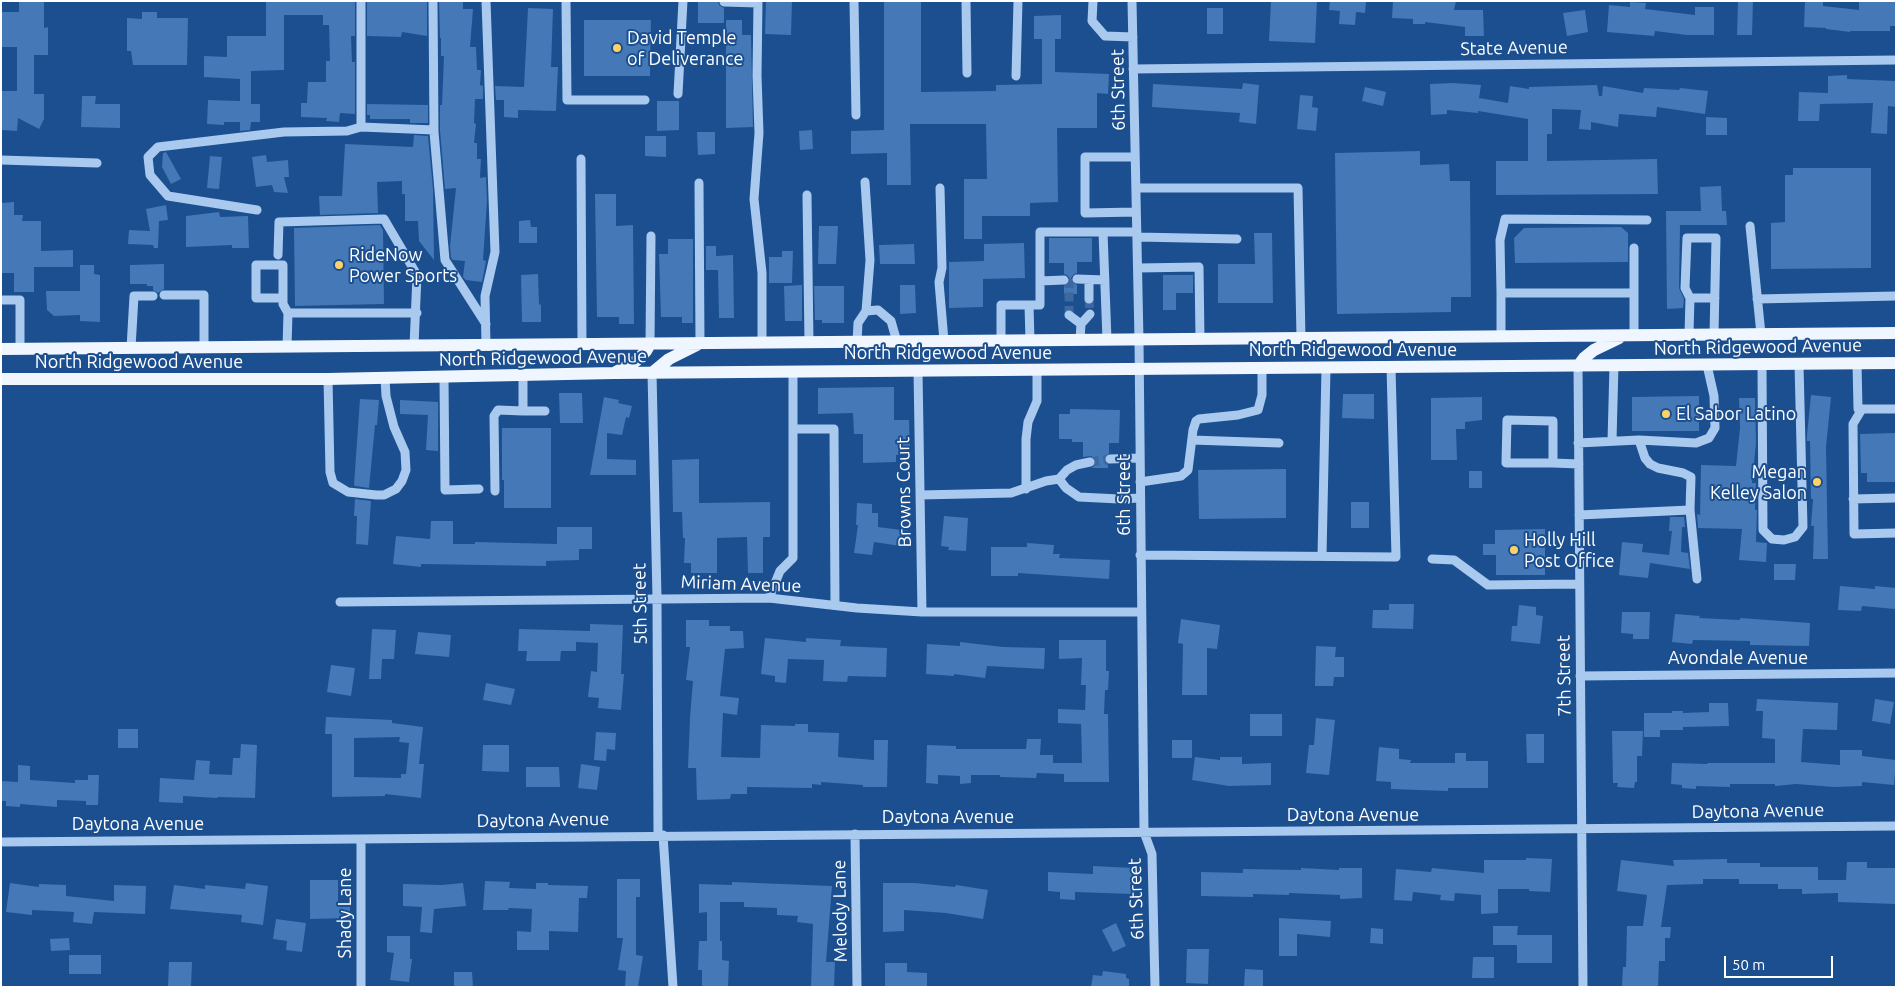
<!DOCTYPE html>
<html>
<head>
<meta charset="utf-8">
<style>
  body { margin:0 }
  #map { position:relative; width:1897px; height:988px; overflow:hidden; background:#1b4f8f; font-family:Ubuntu,sans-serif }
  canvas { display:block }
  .frame { position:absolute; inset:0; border:2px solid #fff; pointer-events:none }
  .scale { position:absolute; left:1724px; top:956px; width:109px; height:22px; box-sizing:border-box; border:2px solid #fff; border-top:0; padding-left:6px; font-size:15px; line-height:18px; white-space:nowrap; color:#fff; -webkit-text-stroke:4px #1b4f8f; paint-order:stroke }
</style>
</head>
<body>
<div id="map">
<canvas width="1897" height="988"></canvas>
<div class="frame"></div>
<div class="scale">50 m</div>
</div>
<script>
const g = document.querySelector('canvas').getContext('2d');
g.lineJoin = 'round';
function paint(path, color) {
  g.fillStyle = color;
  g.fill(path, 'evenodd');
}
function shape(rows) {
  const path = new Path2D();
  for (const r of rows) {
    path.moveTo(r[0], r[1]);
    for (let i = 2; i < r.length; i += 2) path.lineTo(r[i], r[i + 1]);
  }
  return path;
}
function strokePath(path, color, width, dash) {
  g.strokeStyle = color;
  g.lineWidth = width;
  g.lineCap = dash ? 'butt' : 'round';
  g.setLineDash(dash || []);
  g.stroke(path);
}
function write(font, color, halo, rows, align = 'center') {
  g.font = font + ' Ubuntu,sans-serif';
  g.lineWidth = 4;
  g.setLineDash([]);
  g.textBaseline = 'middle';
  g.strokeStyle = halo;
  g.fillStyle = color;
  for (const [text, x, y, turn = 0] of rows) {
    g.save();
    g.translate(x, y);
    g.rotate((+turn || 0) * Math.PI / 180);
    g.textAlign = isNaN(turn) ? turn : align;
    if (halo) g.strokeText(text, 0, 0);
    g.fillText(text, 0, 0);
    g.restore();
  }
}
paint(shape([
  [19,1,44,1,44,28,48,27,48,55,34,55,34,94,44,94,44,119,39,129,18,118,17,131,1,130,1,91,17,91,17,47,1,47,1,12,19,12],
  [266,1,355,1,355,36,351,36,352,62,355,62,355,114,340,113,339,122,326,121,327,118,301,117,301,103,307,103,308,82,326,82,326,61,330,61,329,25,323,25,323,15,284,15,284,70,251,71,251,104,260,104,260,122,251,122,250,130,240,131,240,122,224,122,224,125,207,124,208,100,240,101,240,79,204,77,204,56,227,57,227,36,266,36],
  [367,1,427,1,427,36,402,32,401,37,367,36],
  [439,1,463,2,463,9,473,9,470,47,476,47,477,70,481,70,480,85,483,86,483,99,475,99,474,123,476,124,474,143,477,143,477,159,481,159,480,178,486,177,487,201,483,260,486,261,482,282,466,280,463,277,465,261,453,260,451,258,450,246,456,188,445,189,440,130,440,105,442,105,444,56,441,56,441,38,440,38],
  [698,1,718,1,719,5,724,8,724,23,698,23],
  [766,1,792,1,791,35,765,34],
  [884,1,921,1,921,92,996,91,996,85,1042,84,1042,39,1034,39,1034,16,1061,15,1061,39,1055,39,1055,72,1109,74,1108,94,1097,93,1097,128,1057,128,1058,202,1030,203,1030,216,982,216,982,239,964,239,964,179,987,179,986,124,910,124,911,185,887,185,887,153,851,154,851,131,884,130],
  [1271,1,1317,1,1315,43,1269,41],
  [1330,1,1366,2,1365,13,1356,12,1355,25,1339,24,1340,11,1329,10],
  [1393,1,1456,1,1454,10,1483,10,1484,36,1465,36,1465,27,1425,22,1425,24,1413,24,1413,19,1392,18],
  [1738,1,1753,1,1752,35,1737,35],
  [1805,1,1823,1,1823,6,1859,10,1859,1,1896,1,1896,26,1890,26,1890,31,1850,31,1850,32,1826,29,1826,28,1804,27],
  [1630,2,1646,3,1645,9,1695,15,1695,7,1714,7,1714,35,1687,35,1655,31,1654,36,1607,32,1609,5,1630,7],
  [528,8,553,9,551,67,558,67,556,111,518,110,518,118,504,117,504,100,496,100,495,86,524,87],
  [1207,8,1223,8,1223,34,1207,34],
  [1585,10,1588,32,1567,36,1563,13],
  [142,12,157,12,157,18,188,18,187,65,133,65,131,51,127,51,127,18,142,19],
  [584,20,651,20,650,76,584,76],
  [726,20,742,20,742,35,751,35,753,127,726,128],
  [1847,75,1847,79,1896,81,1896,107,1888,106,1887,134,1871,133,1873,103,1820,104,1819,121,1798,121,1799,92,1828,93,1828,76],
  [1243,83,1259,85,1256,124,1239,122,1240,113,1152,107,1153,84,1242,89],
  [1453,83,1481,85,1479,98,1508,103,1510,86,1529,89,1529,87,1597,85,1599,96,1602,96,1603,86,1643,93,1644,88,1679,90,1680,88,1708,91,1705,114,1657,107,1656,117,1619,114,1618,127,1591,122,1591,130,1579,129,1581,110,1552,109,1552,134,1547,134,1547,161,1657,159,1658,194,1496,195,1496,161,1528,161,1528,119,1478,111,1478,113,1447,110,1447,114,1431,115,1430,84],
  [1365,87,1386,92,1383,106,1362,101],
  [1300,95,1313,96,1312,107,1318,108,1316,131,1297,129],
  [82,96,96,96,95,104,120,104,120,128,81,127],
  [657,101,679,101,679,130,657,131],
  [367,104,428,105,428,123,410,123,410,119,370,119,370,115,367,115],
  [1706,117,1727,118,1727,135,1706,135],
  [812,130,813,149,800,150,799,131],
  [697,132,715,132,715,154,698,155],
  [414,135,428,136,433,189,434,260,419,241,418,221,405,221,405,194,402,194,402,181,377,182,378,213,320,215,319,196,342,196,345,144,413,147],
  [645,136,666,136,666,157,645,156],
  [1420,151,1420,165,1449,164,1450,181,1470,181,1471,297,1451,297,1451,312,1337,314,1335,153],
  [166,152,181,179,171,184,162,167,163,153],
  [266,155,267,162,288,160,289,177,284,177,288,193,274,192,272,185,256,187,252,157],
  [210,156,222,157,219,189,207,188],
  [1793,168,1871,168,1871,268,1771,269,1771,223,1785,222,1785,175,1793,175],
  [1721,186,1722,211,1726,211,1727,225,1680,225,1679,288,1684,299,1683,308,1667,309,1666,211,1701,211,1700,187],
  [595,194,616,194,616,226,633,225,634,324,619,324,619,317,597,317],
  [14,202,14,215,23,215,22,221,41,221,41,251,73,250,73,267,34,267,34,292,14,292,14,273,1,273,1,203],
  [166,205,168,220,159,221,158,248,154,248,153,245,128,244,129,230,150,231,146,209],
  [219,212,220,217,248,216,249,248,232,248,232,245,186,247,186,216],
  [530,220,531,227,537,227,537,243,519,243,519,221],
  [380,225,383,230,384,304,295,306,294,228],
  [819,226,838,226,836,264,818,264],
  [1621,227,1628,233,1628,262,1515,263,1514,238,1524,228],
  [1254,233,1272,233,1273,303,1218,303,1218,264,1255,264],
  [1049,238,1092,238,1092,262,1077,262,1077,273,1074,274,1071,278,1072,282,1077,285,1077,294,1064,294,1064,286,1069,283,1070,279,1067,275,1064,274,1064,263,1049,263],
  [668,239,693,239,693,323,682,323,682,317,661,317,659,254,668,254],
  [1024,243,1025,278,983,279,983,307,949,308,949,262,984,261,984,244],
  [914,244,915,264,880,264,879,245],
  [706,246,716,246,716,256,733,255,734,318,719,318,718,270,706,270],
  [782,251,793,251,792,283,769,283,769,257,782,257],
  [164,264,164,289,158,293,153,290,153,286,147,286,147,284,130,284,130,265],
  [80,265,94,265,94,274,100,275,100,322,80,321,80,315,54,316,47,310,46,291,80,291],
  [538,274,539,304,541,305,541,322,522,322,521,275],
  [1163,275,1193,275,1193,293,1176,293,1176,310,1163,310],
  [802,285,802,321,785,321,784,286],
  [900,285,915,285,916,313,900,314],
  [814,286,844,286,844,323,822,323,822,320,815,320],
  [894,387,894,420,909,420,910,455,896,455,896,462,863,463,863,434,854,434,853,413,818,414,818,388],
  [559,393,582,393,583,423,560,423],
  [1343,394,1374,394,1374,419,1342,418],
  [1811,395,1831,397,1826,447,1828,559,1813,559,1814,526,1811,526,1813,499,1811,499,1810,441,1807,441,1807,435],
  [1699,396,1699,431,1632,431,1632,397],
  [604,397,619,400,618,403,632,406,629,418,626,417,622,435,607,433,607,459,636,460,636,475,590,475],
  [1482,397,1482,420,1465,422,1465,429,1456,429,1457,460,1431,460,1431,398],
  [1739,398,1755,398,1756,443,1752,483,1756,483,1755,510,1757,510,1756,542,1767,543,1766,562,1739,560,1742,529,1698,528,1697,514,1700,515,1701,465,1736,466,1740,428],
  [360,399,379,400,377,425,375,425,369,488,355,486,354,485],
  [400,400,438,402,438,451,426,450,428,415,400,414],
  [1070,409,1120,410,1119,443,1109,443,1109,453,1104,459,1105,463,1108,465,1108,468,1092,468,1096,464,1096,460,1091,456,1083,457,1083,442,1072,442,1072,439,1059,439,1059,414,1070,414],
  [502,428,551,428,551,508,504,508,504,480,502,480],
  [1896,433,1896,482,1867,482,1867,473,1861,473,1860,434],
  [699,459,699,503,770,502,770,537,763,537,763,573,748,573,747,537,717,538,717,573,691,573,691,563,684,563,685,538,683,538,682,512,673,512,672,460],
  [1286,469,1286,518,1199,519,1198,470],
  [1469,471,1482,471,1482,488,1469,488],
  [355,499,371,501,368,545,356,544,357,516,354,516],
  [1351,502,1369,502,1369,528,1351,528],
  [857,503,872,504,872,513,878,513,878,527,909,531,907,547,874,542,872,555,854,553,858,525,856,525],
  [944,516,968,518,966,551,948,550,949,547,941,546],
  [1670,517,1684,517,1685,527,1682,527,1681,552,1688,553,1690,569,1650,563,1648,578,1619,575,1622,542,1643,544,1642,552,1669,555,1672,531,1669,531],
  [431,521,453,521,453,544,475,544,475,542,557,544,557,527,592,527,592,549,579,549,579,560,546,561,546,566,421,564,421,567,393,564,396,536,430,539],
  [1545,529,1545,575,1496,575,1496,555,1483,555,1483,544,1495,544,1495,530],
  [1027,543,1054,545,1053,554,1060,554,1059,558,1110,560,1109,579,1018,573,1018,576,991,576,991,547,1027,547],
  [1774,564,1796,564,1795,580,1774,580],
  [1840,586,1875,589,1875,586,1896,588,1895,609,1862,606,1861,611,1838,610],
  [1389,604,1414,604,1413,629,1372,628,1373,610,1389,610],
  [1519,605,1536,607,1536,615,1543,616,1540,644,1511,641,1512,626,1517,626],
  [1622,612,1650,612,1649,639,1633,639,1633,634,1621,633],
  [1675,614,1700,616,1699,618,1740,620,1740,618,1810,623,1809,646,1750,645,1750,641,1693,640,1692,644,1672,642],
  [1181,619,1220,625,1217,649,1207,648,1207,695,1182,695,1183,644,1178,643],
  [686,620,709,620,709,626,730,626,730,631,743,631,744,648,725,649,720,696,739,698,737,715,723,713,721,757,760,758,761,725,795,726,795,724,808,724,808,732,839,733,838,757,874,760,874,740,888,740,887,787,863,787,863,785,821,782,821,785,812,784,812,788,747,787,747,794,731,794,730,799,697,800,696,768,688,768,690,717,693,681,686,680,690,647,686,647],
  [590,624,623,625,621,674,624,674,621,710,598,708,599,698,588,697,591,671,597,672,598,643,576,642,576,651,561,651,560,661,526,661,527,651,518,651,519,629,590,631],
  [372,629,396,630,394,659,382,659,381,679,369,679],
  [418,632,451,635,449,657,415,654],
  [765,638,806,642,806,638,841,640,840,646,887,648,886,677,848,676,847,682,823,681,824,660,788,659,786,683,775,682,775,676,761,674],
  [1059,640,1106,640,1106,671,1109,671,1108,690,1105,690,1104,714,1108,714,1109,782,1064,782,1064,774,1037,773,1036,778,1000,777,1000,775,971,775,971,783,960,784,960,776,938,775,938,784,926,783,927,745,956,746,956,749,1026,749,1027,739,1041,739,1040,755,1053,755,1053,763,1082,763,1081,724,1058,723,1058,709,1085,710,1086,685,1081,685,1082,658,1059,659],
  [960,642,1003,647,1045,648,1044,669,987,666,985,678,954,674,954,676,926,674,927,644,960,646],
  [1316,646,1336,647,1335,657,1344,657,1344,677,1334,677,1333,686,1315,686],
  [331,665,355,668,351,696,327,692],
  [486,683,515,689,511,705,483,700],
  [1757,699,1838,703,1837,730,1803,729,1801,762,1840,765,1840,750,1862,750,1862,756,1896,760,1894,785,1862,782,1862,786,1834,787,1796,784,1775,786,1775,784,1730,784,1730,787,1696,786,1696,789,1682,788,1682,785,1671,784,1672,763,1707,764,1708,763,1775,763,1775,739,1762,738,1763,711,1756,711],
  [1875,699,1894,702,1890,724,1872,721],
  [1709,703,1728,703,1729,726,1683,727,1683,730,1660,730,1660,737,1644,737,1644,713,1672,713,1672,711,1683,711,1683,713,1709,712],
  [1250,714,1282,714,1282,736,1250,736],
  [326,717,392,720,392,723,423,727,419,764,424,764,421,798,385,794,385,796,332,797,332,734,325,734],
  [400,737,399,742,409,743,406,774,401,774,401,778,354,777,354,738],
  [1316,718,1335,720,1329,775,1306,773,1309,745,1314,745],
  [118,729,138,729,138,748,118,748],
  [1612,731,1643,731,1642,756,1637,756,1637,782,1635,782,1634,788,1617,787,1618,783,1613,783],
  [596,732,616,733,615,750,607,749,606,761,594,760],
  [1526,734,1544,734,1544,763,1527,763],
  [1172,740,1192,740,1192,758,1172,758],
  [241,744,257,745,255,798,218,797,217,798,183,796,183,803,159,802,160,778,194,780,196,760,210,761,209,774,232,775,233,758,240,758],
  [483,745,509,745,509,772,482,771],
  [1379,747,1399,749,1399,759,1411,760,1410,763,1455,763,1455,753,1466,753,1466,761,1488,761,1488,788,1448,788,1448,791,1391,789,1391,782,1376,781],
  [1195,757,1220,760,1220,757,1242,757,1242,764,1271,763,1271,785,1229,786,1192,780],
  [581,764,600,767,597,790,578,788],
  [18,765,30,766,30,780,75,783,75,780,88,780,88,775,99,775,98,805,86,805,86,801,57,800,57,807,20,804,20,807,6,806,6,801,1,801,1,781,18,782],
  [526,767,559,767,560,787,526,787],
  [1526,858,1552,859,1550,892,1529,891,1529,889,1498,889,1498,913,1481,914,1481,895,1455,893,1454,901,1440,900,1441,895,1413,892,1412,901,1394,900,1396,869,1431,872,1432,868,1484,873,1484,860,1526,860],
  [1727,859,1727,863,1760,863,1760,867,1818,867,1818,880,1846,880,1847,862,1867,862,1867,868,1896,868,1896,904,1838,902,1838,893,1802,894,1802,889,1778,889,1778,884,1739,884,1739,879,1703,879,1703,884,1667,885,1661,927,1671,927,1670,938,1665,938,1665,961,1659,961,1658,987,1622,986,1623,967,1626,967,1627,926,1643,926,1647,895,1617,891,1621,860,1674,866,1673,860],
  [1093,866,1133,868,1132,894,1075,892,1075,900,1060,899,1060,892,1048,891,1048,872,1093,874],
  [1301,868,1339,870,1339,868,1362,868,1362,898,1340,899,1340,895,1289,893,1289,895,1253,894,1253,897,1201,896,1201,872,1243,873,1243,869,1301,870],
  [617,879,640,879,640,897,636,897,636,955,643,956,638,987,625,987,626,971,618,970,623,938,617,938],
  [310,880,338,880,338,907,350,907,350,918,310,919],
  [485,881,510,882,509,888,536,889,536,883,548,883,548,885,588,886,587,898,579,898,578,932,549,931,549,950,517,950,517,931,531,932,532,909,509,908,508,910,483,910],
  [732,882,832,886,826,962,835,962,834,987,811,987,813,924,797,922,798,916,777,915,777,908,744,907,744,902,720,902,720,941,722,941,722,960,729,961,728,987,702,987,702,970,698,970,699,941,707,941,707,912,699,913,699,884,732,885],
  [10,883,39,887,39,884,66,885,66,896,114,901,114,885,146,886,145,914,94,912,92,924,73,922,74,912,32,910,32,915,6,912],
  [246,883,268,886,263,925,241,922,242,915,170,909,174,885,205,889,205,885,245,889],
  [463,883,466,906,434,909,432,933,420,932,422,907,403,906,403,884,442,885],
  [883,883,915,883,955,887,956,885,988,890,983,919,946,913,904,910,904,931,883,932],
  [1279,918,1331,921,1330,937,1297,934,1297,956,1279,956],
  [276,919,306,923,302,952,286,950,287,941,273,939],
  [1116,923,1126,946,1113,952,1102,930],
  [1493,926,1518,926,1517,935,1552,935,1552,963,1517,963,1517,940,1517,945,1493,945],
  [1371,928,1383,929,1383,944,1370,943],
  [387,936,410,936,410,959,412,959,409,982,390,980,394,953,387,952],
  [69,938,70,950,51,951,50,939],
  [1187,949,1209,949,1208,984,1186,983],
  [69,955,101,955,101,974,69,974],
  [1473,957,1494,957,1494,978,1472,978],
  [169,962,192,962,191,987,168,987],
  [885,963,907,963,907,972,927,973,927,987,885,987],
  [1245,969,1263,970,1263,987,1244,987],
  [1103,971,1126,974,1126,978,1129,979,1129,987,1091,987,1093,975,1102,976],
  [454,972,472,972,473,987,454,987]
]), '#4478b7');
strokePath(shape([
  [1089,299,1090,314],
  [1069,315,1069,279,1077,279],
  [1090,462,1110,459]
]), '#3d69a0', 9, [9, 4.5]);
strokePath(shape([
  [361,1,361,127,434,130],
  [433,1,434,132,445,260,486,324],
  [486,1,495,252,485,296,486,345],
  [566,1,567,100,645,100],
  [758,1,757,76,759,133,754,199,762,273,762,343],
  [854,1,856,115],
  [966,1,967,73],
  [1093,1,1092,21,1105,36,1133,37],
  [1132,1,1139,340,1144,832,1152,854,1155,987],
  [724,2,758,3],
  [1133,69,1896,60],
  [1016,76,1018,1],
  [678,94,683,1],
  [1135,157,1085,157,1085,213,1136,212],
  [581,159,582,345],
  [1,160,97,163],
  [699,183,700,343],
  [940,188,942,268,939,282,944,341],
  [1136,188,1298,188,1301,338],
  [807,195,809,343],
  [257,210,168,196,150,175,148,157,158,147,284,132,347,131,361,127],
  [1750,226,1761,334],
  [1103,232,1107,340],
  [1137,237,1237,239],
  [278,255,279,222,384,219,417,275,414,346],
  [1138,268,1199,267,1200,339],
  [1077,279,1105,280],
  [1089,280,1089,299],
  [1040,281,1064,280],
  [1501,293,1500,240,1505,219,1647,220],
  [1634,293,1634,248],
  [164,295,204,295,204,347],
  [282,298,256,298,256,265,283,265,283,304,288,313,287,347],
  [1690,298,1715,298],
  [1757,299,1896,296],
  [1,300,20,300,20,349],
  [1029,305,1030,341],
  [866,311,878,310,891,321,897,342],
  [288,313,417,313],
  [1069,315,1081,324],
  [1689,334,1690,298,1685,288,1687,238,1716,238,1714,335],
  [1501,336,1501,293,1634,293,1634,335],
  [1080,340,1081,324,1090,314],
  [1001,341,1001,305,1040,305,1040,232,1137,232],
  [857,342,858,323,866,311,870,260,865,182],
  [650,344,651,236],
  [131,348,134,296,153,296],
  [1857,363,1858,409,1896,409],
  [1762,364,1763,530,1772,539,1784,540,1795,537,1803,527,1799,364],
  [1578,366,1583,987],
  [918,371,922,612],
  [793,372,793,429,834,429,835,605],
  [652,373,657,598,658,835],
  [444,377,445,490,479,489],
  [328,379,330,472,333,483,348,492,376,495,384,495,396,489,402,481,406,470,405,452,394,427,386,396,385,378],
  [1862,409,1853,424,1854,534,1896,533],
  [523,411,545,411],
  [1192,440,1279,443],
  [1639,440,1645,458,1650,464,1658,468,1683,473,1691,477,1690,510],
  [1612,441,1614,365],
  [1578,443,1639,440,1696,443,1709,438,1715,428,1714,396,1707,365],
  [1110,459,1140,458],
  [1553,463,1553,421,1507,420,1506,463,1553,463,1579,464],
  [1059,479,1067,470,1076,465,1090,462],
  [1140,482,1181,476,1188,470,1193,430,1196,421,1199,419,1238,415,1258,410,1262,395,1262,368],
  [1026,489,1026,439,1028,422,1037,401,1037,370],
  [495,491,494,416,498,410,523,411,523,375],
  [920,495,1011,493,1046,481,1059,479,1066,488,1079,497,1119,499,1140,498],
  [1853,499,1896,498],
  [1579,515,1690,510,1697,579],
  [1140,555,1396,557,1391,367],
  [1322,556,1326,368],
  [1432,559,1454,560,1488,585,1579,584],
  [769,598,780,571,793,558,793,429],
  [340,602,769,598,857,608,922,612,1141,612],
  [1580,676,1896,673],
  [855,834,857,987],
  [663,835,673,987],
  [1,842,1896,826],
  [361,987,361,839]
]), '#a9c9ee', 9);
strokePath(shape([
  [1,349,1896,333],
  [1578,366,1584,358,1594,350,1619,338],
  [614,373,636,361,646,351,650,344],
  [652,373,669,359,697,345],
  [1,379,328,379,614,373,1896,363]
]), '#f0f6ff', 12);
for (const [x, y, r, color] of [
  [617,48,5,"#ffd166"],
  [339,265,5,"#ffd166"],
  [1666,414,5,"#ffd166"],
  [1817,482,5,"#ffd166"],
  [1514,550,5,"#ffd166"]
]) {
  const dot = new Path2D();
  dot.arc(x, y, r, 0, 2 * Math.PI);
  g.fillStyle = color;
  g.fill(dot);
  strokePath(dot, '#1b4f8f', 2);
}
write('18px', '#fff', '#1b4f8f', [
  ["David Temple",627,38],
  ["of Deliverance",627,59],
  ["RideNow",349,255],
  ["Power Sports",349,276],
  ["El Sabor Latino",1676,414],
  ["Megan",1807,472,"right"],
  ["Kelley Salon",1807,493,"right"],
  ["Holly Hill",1524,540],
  ["Post Office",1524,561]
], 'left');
write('18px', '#fff', '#1b4f8f', [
  ["State Avenue",1514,48,-1],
  ["6th Street",1118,90,-91],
  ["North Ridgewood Avenue",1758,347,-1],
  ["North Ridgewood Avenue",1353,350],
  ["North Ridgewood Avenue",948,353],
  ["North Ridgewood Avenue",543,358,-1],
  ["North Ridgewood Avenue",139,362],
  ["Browns Court",904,492,-91],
  ["6th Street",1124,495,-90],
  ["Miriam Avenue",741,584,2],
  ["5th Street",640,604,-91],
  ["Avondale Avenue",1738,658],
  ["7th Street",1564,676,-91],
  ["Daytona Avenue",1758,811,-1],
  ["Daytona Avenue",1353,815],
  ["Daytona Avenue",948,817],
  ["Daytona Avenue",543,820,-1],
  ["Daytona Avenue",138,824],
  ["6th Street",1136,899,-92],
  ["Melody Lane",840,911,-91],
  ["Shady Lane",345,913,-90]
]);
</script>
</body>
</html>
